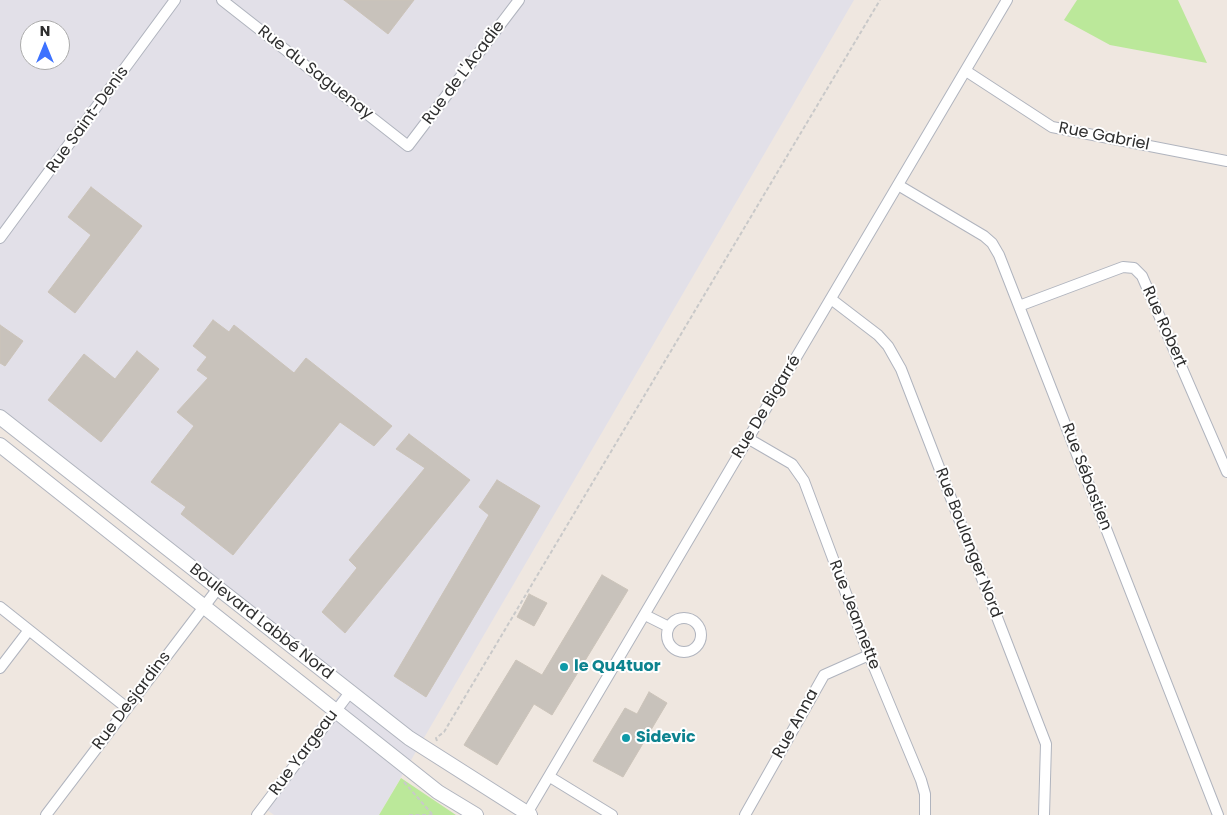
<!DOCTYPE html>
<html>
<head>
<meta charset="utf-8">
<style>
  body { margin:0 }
  #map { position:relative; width:1227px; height:815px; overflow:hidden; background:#efe7e0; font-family:Poppins,sans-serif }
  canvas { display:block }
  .north { position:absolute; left:20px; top:20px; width:50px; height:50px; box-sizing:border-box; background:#fff; border:1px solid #ababab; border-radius:50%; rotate:0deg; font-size:14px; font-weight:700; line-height:20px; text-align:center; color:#2e2e2e }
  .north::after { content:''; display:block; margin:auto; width:18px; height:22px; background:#3d72ff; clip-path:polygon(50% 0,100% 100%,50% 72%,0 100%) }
</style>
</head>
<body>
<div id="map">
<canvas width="1227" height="815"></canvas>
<div class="north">N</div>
</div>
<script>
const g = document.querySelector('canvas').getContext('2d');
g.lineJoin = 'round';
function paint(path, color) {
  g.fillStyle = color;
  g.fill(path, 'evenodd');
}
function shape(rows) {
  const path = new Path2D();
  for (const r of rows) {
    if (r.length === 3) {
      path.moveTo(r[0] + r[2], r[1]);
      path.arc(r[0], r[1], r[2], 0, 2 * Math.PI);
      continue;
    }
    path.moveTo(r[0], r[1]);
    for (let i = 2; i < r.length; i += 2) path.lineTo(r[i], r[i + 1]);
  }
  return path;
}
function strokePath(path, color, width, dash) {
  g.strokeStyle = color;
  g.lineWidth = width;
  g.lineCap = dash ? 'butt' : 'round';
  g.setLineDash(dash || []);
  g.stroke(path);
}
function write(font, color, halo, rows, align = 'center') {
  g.font = font + ' Poppins,sans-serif';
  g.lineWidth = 4;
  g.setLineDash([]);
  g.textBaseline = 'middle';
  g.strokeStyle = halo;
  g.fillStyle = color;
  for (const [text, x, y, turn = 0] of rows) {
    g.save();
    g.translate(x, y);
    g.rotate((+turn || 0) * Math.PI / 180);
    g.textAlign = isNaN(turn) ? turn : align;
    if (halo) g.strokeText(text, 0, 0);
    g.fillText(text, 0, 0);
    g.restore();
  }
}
paint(shape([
  [0,0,854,0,379,815,274,815,259,804,348,683,0,410],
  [30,30,60,30,60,60,30,60]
]), '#e2e0e8');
paint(shape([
  [1077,0,1178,0,1207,63,1110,45,1064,20],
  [401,778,456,815,379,815]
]), '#bbe89a');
const building = shape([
  [344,0,414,0,388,34,344,0],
  [91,187,142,226,75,313,48,292,91,235,68,217,91,187],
  [213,320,229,332,234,325,294,373,306,358,392,426,374,446,340,422,233,555,181,514,186,507,151,482,194,426,177,412,208,378,197,370,207,357,193,346,213,320],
  [0,325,23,341,5,366,0,363,0,325],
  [137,351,159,369,101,442,48,400,84,354,115,379,137,351],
  [409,434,470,480,345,633,322,612,357,568,349,560,425,468,396,449,409,434],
  [497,480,540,506,426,697,394,676,489,515,479,507,497,480],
  [602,575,628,590,552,715,534,704,497,765,464,745,516,660,542,675,602,575],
  [529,594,547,603,534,626,517,617,529,594],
  [649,692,667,703,623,777,593,761,625,708,637,714,649,692]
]);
paint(building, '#c8c2bb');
strokePath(building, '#cbc3b9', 1);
const street = shape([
  [222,0,408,146,519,0],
  [966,71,1052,127,1227,161],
  [898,185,984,236,992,243,999,255,1218,815],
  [0,238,175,0],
  [831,299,878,335,888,346,901,369,1046,744,1044,815],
  [1019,306,1123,267,1134,268,1142,276,1227,472],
  [749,439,792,464,804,481,869,655,921,780,925,794,925,815],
  [0,607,127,708],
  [645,615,669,627],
  [684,635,17],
  [0,668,29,630],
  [550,777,612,815],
  [46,815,219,587],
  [257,815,351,691],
  [526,815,1007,0],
  [745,815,824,675,869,655]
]);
const secondary = shape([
  [0,417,409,738,530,815],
  [0,445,438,792,476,815]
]);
strokePath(street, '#b0b4be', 12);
strokePath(secondary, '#b0b4be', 16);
strokePath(shape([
  [437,741,436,738,444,732,880,0],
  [404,782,432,814],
  [409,815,433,815]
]), '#c9c9c9', 2, [4, 2.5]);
strokePath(street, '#fff', 10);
strokePath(secondary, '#fff', 14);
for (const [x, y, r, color] of [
  [564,667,5,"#0f9aa8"],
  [626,738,5,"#0f9aa8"]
]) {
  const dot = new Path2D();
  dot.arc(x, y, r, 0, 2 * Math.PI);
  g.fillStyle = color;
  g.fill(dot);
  strokePath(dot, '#fff', 2);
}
write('16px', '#2e2e2e', '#fff', [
  ["Rue du Saguenay",315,73,38],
  ["Rue de L'Acadie",464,73,-53],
  ["Rue Saint-Denis",88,120,-54],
  ["Rue Gabriel",1104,137,11],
  ["Rue Robert",1164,327,66],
  ["Rue De Bigarré",767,407,-59],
  ["Rue Sébastien",1086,477,69],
  ["Rue Boulanger Nord",968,543,69],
  ["Rue Jeannette",854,615,69],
  ["Boulevard Labbé Nord",261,622,38],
  ["Rue Desjardins",132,701,-53],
  ["Rue Anna",796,724,-61],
  ["Rue Yargeau",304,753,-53]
]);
write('bold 16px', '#0d838f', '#fff', [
  ["le Qu4tuor",574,667],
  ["Sidevic",636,738]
], 'left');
</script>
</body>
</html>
